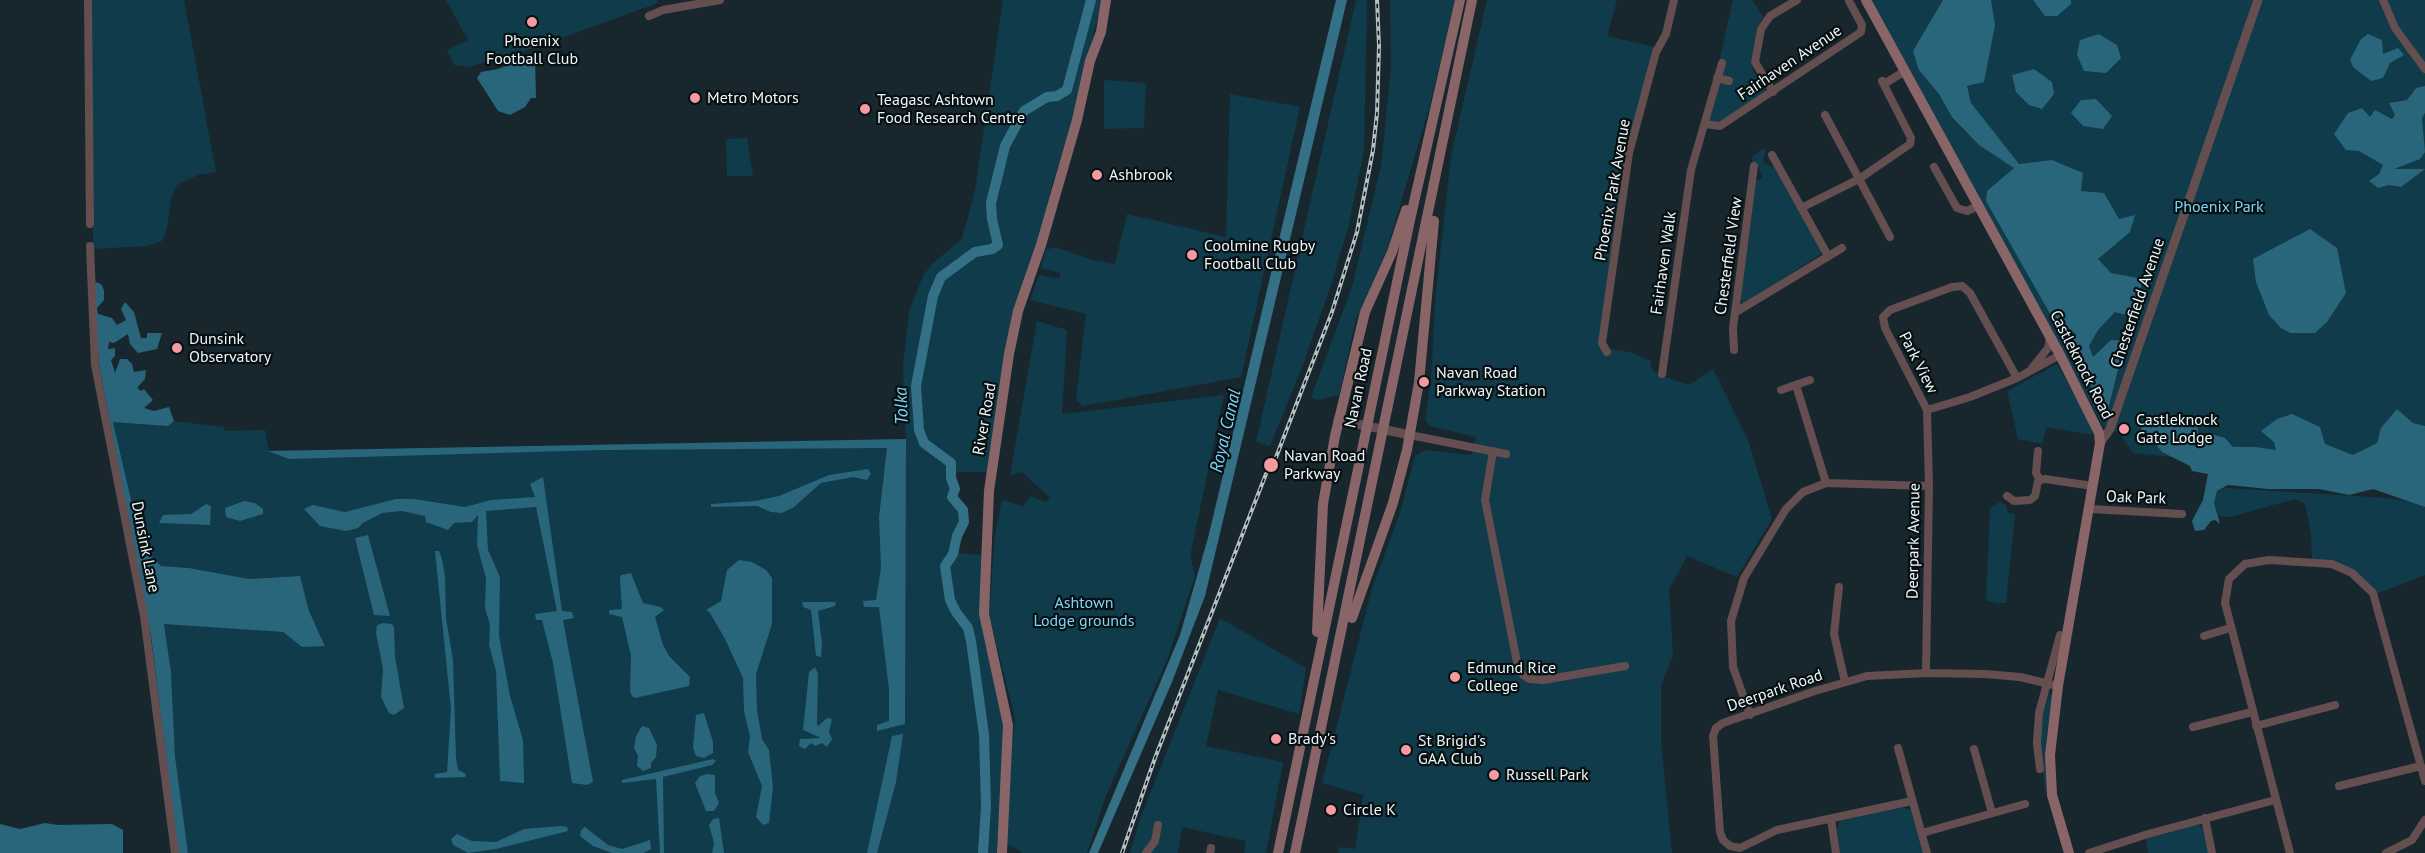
<!DOCTYPE html>
<html>
<head>
<meta charset="utf-8">
<style>
  body { margin:0 }
  canvas { display:block; background:#17272d }
</style>
</head>
<body>
<canvas width="2425" height="853"></canvas>
<script>
const g = document.querySelector('canvas').getContext('2d');
g.lineJoin = 'round';
function paint(path, color) {
  g.fillStyle = color;
  g.fill(path, 'evenodd');
}
function shape(rows) {
  const path = new Path2D();
  for (const r of rows) {
    path.moveTo(r[0], r[1]);
    for (let i = 2; i < r.length; i += 2) path.lineTo(r[i], r[i + 1]);
  }
  return path;
}
function strokePath(path, color, width, dash) {
  g.strokeStyle = color;
  g.lineWidth = width;
  g.lineCap = dash ? 'butt' : 'round';
  g.setLineDash(dash || []);
  g.stroke(path);
}
function write(font, color, halo, rows, align = 'center') {
  g.font = font + ' "PT Sans",sans-serif';
  g.lineWidth = 4.5;
  g.setLineDash([]);
  g.textBaseline = 'middle';
  g.strokeStyle = halo;
  g.fillStyle = color;
  for (const [text, x, y, turn = 0] of rows) {
    g.save();
    g.translate(x, y);
    g.rotate((+turn || 0) * Math.PI / 180);
    g.textAlign = isNaN(turn) ? turn : align;
    if (halo) g.strokeText(text, 0, 0);
    g.fillText(text, 0, 0);
    g.restore();
  }
}
paint(shape([
  [92,0,184,0,216,172,198,175,177,185,171,199,167,229,162,241,147,246,93,249],
  [446,0,657,0,658,3,528,50,469,67,454,65,447,50,468,40],
  [1003,0,1102,0,1071,124,1051,189,987,472,951,472,955,489,952,497,963,510,964,522,957,536,954,553,982,555,981,614,1004,725,997,853,188,853,175,756,171,672,164,623,283,632,302,647,325,645,309,611,300,576,249,579,189,568,161,566,153,561,142,547,113,421,168,425,174,421,224,427,225,431,265,430,269,451,906,439,903,367,909,312,923,276,932,264,962,239,975,190],
  [1356,0,1367,0,1364,151,1349,224,1332,282,1304,362,1270,446,1256,442],
  [1390,0,1455,0,1430,105,1387,249,1356,319,1339,395,1316,400,1311,397,1352,287,1381,166,1391,68],
  [1487,0,1617,0,1607,36,1654,47,1627,152,1600,347,1606,354,1609,349,1629,352,1651,361,1651,368,1657,374,1689,385,1713,369,1748,440,1772,519,1737,577,1687,556,1669,589,1673,655,1661,685,1661,742,1672,853,1338,853,1339,847,1355,849,1363,795,1322,783,1373,585,1399,516,1415,456,1425,450,1471,455,1476,437,1430,426,1425,420,1431,380,1435,301,1451,156],
  [1733,0,1752,0,1763,17,1757,27,1751,60,1752,69,1767,92,1719,124,1709,121,1722,76,1723,65,1719,62],
  [1872,0,2425,0,2425,482,2133,453,2120,434,2103,426],
  [1104,80,1146,83,1144,128,1104,129],
  [1230,94,1300,107,1241,377,1083,406,1076,400,1086,314,1030,300,1039,275,1059,279,1060,276,1060,273,1041,268,1045,250,1056,247,1092,260,1115,264,1127,214,1226,237],
  [747,138,753,176,727,176,726,139],
  [1766,147,1763,162,1774,168,1821,249,1821,254,1743,304,1740,298,1756,181,1763,178,1757,163,1752,162,1752,157],
  [1037,321,1067,330,1062,414,1224,395,1190,556,1195,576,1167,660,1105,798,1087,853,1023,853,1002,841,1015,718,989,614,995,535,1002,500,1023,506,1031,496,1046,502,1050,498,1022,472,1010,475],
  [2057,364,2092,427,2092,435,2046,427,2042,444,2018,439,2007,391],
  [2227,488,2387,498,2421,503,2425,508,2425,575,2376,594,2356,572,2331,560,2312,559,2311,534,2305,504,2295,499,2230,517,2218,516,2214,503,2217,491],
  [2000,502,2007,506,2007,513,2015,514,2006,603,1997,603,1986,600,1990,508],
  [1220,618,1306,668,1299,714,1218,690,1206,746,1283,762,1266,853,1244,853,1246,841,1182,827,1178,853,1130,853,1140,819],
  [2050,693,2053,697,2046,737,2046,797,2040,747,2043,713],
  [1902,807,1911,810,1923,853,1840,853,1837,829,1840,821],
  [2198,824,2204,829,2209,853,2148,853,2146,839]
]), '#0f3b4a');
paint(shape([
  [1943,0,1991,0,1995,25,1984,82,1967,86,1971,103,2019,164,2052,160,2083,173,2081,191,2104,193,2119,219,2135,215,2130,232,2098,259,2111,273,2144,279,2130,316,2115,312,2098,330,2089,346,2093,357,2111,340,2125,341,2107,414,1986,201,1987,191,2014,168,1979,145,1952,117,1939,94,1919,70,1913,51],
  [2033,0,2071,0,2071,4,2057,16,2045,16],
  [2099,34,2117,45,2121,58,2106,73,2084,71,2077,55,2080,40],
  [2368,34,2382,40,2383,54,2398,48,2404,55,2390,63,2383,78,2371,81,2353,67,2350,60,2361,39],
  [530,57,535,60,536,98,531,98,525,107,510,115,498,111,477,78,481,72,498,69],
  [2034,69,2052,82,2054,94,2042,109,2029,105,2016,92,2012,75],
  [2425,86,2425,113,2422,118,2425,152,2420,159,2394,169,2425,169,2401,187,2389,185,2378,188,2369,181,2379,174,2383,165,2359,151,2346,150,2334,134,2348,113,2362,108,2370,117,2375,110,2392,119,2395,115,2389,103,2407,100,2416,88],
  [2096,99,2112,116,2103,129,2083,126,2071,113,2081,100],
  [2310,229,2337,248,2346,293,2327,322,2315,333,2290,333,2281,328,2269,315,2256,282,2253,259],
  [97,282,102,285,104,291,104,300,97,308,98,314,112,318,117,325,126,320,121,309,125,302,134,312,141,338,147,338,147,333,162,333,157,349,138,353,130,344,128,334,114,343,109,342,108,349,115,348,115,356,111,360,115,373,120,359,127,359,132,364,134,372,146,370,145,379,137,388,141,391,144,389,153,400,144,408,154,411,169,407,174,421,168,426,113,422,142,547,161,566,189,568,249,579,300,576,309,611,325,646,302,647,283,632,164,624,171,672,175,756,188,853,178,853,151,636,99,364,93,286],
  [2397,409,2413,423,2425,426,2425,507,2373,489,2349,495,2319,489,2268,489,2228,485,2217,491,2214,503,2220,524,2215,520,2211,521,2204,530,2195,531,2192,521,2203,500,2208,474,2192,471,2190,466,2162,452,2153,441,2139,434,2142,426,2173,416,2197,422,2199,439,2211,434,2225,438,2233,447,2256,447,2276,450,2274,442,2261,431,2277,419,2292,414,2320,427,2325,444,2353,455,2377,443,2381,428],
  [906,439,905,724,877,731,877,725,889,721,889,690,879,607,864,607,863,601,876,600,881,567,879,517,887,448,602,450,289,459,268,451],
  [868,469,871,474,867,480,853,477,821,483,794,507,782,513,771,512,757,506,711,507,711,504,755,501,779,496,829,475],
  [543,477,562,611,572,612,574,618,563,620,593,782,587,785,572,783,553,663,542,620,536,620,535,614,557,611,536,507,486,511,488,550,500,577,499,636,510,696,523,740,524,783,500,781,496,671,489,645,490,625,485,608,486,578,477,545,478,515,472,522,454,523,448,530,426,522,425,516,402,511,382,513,363,523,358,528,346,531,320,526,304,509,313,505,345,512,396,499,414,499,465,507,491,500,535,497,530,484],
  [244,501,255,503,263,509,263,514,240,521,226,517,225,508],
  [206,504,211,506,210,525,159,523,163,515,191,514],
  [368,535,390,616,374,615,355,538],
  [435,551,439,551,442,559,445,577,446,618,453,660,456,758,458,770,466,774,465,777,435,778,435,774,447,772,451,709],
  [739,560,752,562,766,570,772,578,772,624,756,674,757,710,762,739,769,750,773,787,769,823,763,825,756,817,762,786,748,752,750,737,744,711,743,678,725,639,710,613,706,610,721,601,727,570],
  [631,573,643,603,661,607,664,610,655,617,663,645,669,656,690,677,689,686,635,698,632,696,630,691,631,656,622,617,609,614,609,610,622,609,620,579,621,575],
  [802,602,836,602,835,606,818,611,822,643,821,657,816,656,811,610,803,607],
  [383,623,392,624,394,628,395,657,404,708,394,715,389,713,381,697,383,669,376,633,377,625],
  [815,667,818,674,817,724,818,726,827,718,832,719,829,732,832,739,827,747,822,743,815,746,811,743,805,749,799,746,800,739,821,738,803,730,809,672],
  [704,713,713,742,713,753,704,758,696,756,693,747,696,715],
  [642,726,649,728,657,745,656,757,651,763,651,768,643,771,637,766,638,756,634,748,636,736],
  [903,734,896,782,877,853,867,853,892,736],
  [713,759,716,761,712,765,663,777,664,853,660,853,656,779,622,783,622,780],
  [707,774,715,775,715,793,719,803,714,811,706,811,695,783,700,776],
  [719,818,724,853,712,853,714,843,709,825,713,819],
  [45,823,58,825,112,824,123,830,123,853,0,853,0,824,20,829],
  [560,826,567,827,568,831,496,849,468,853,453,845,451,839,457,834,472,841,496,842,524,829],
  [585,827,608,845,622,849,650,840,651,849,643,853,612,853,593,846,580,836,581,830]
]), '#29657b');
paint(shape([
  [1336,0,1347,0,1205,596,1172,682,1098,853,1089,853,1180,635,1208,538]
]), '#357186');
strokePath(shape([
  [983,853,986,806,984,735,971,641,968,628,956,612,950,600,945,566,953,554,957,536,964,522,963,510,952,497,955,489,951,478,951,463,924,443,919,430,916,386,933,296,941,277,975,252,992,249,998,245,992,219,991,203,1005,146,1024,111,1047,97,1057,96,1067,90,1091,0]
]), '#357186', 10);
strokePath(shape([
  [88,0,90,224],
  [2383,0,2395,28,2425,69],
  [649,16,663,10,720,0],
  [1717,78,1729,81],
  [1884,84,1905,71],
  [1773,92,1755,62,1761,29,1770,16,1797,0],
  [1825,115,1890,237],
  [1705,124,1720,126,1861,32,1862,25,1849,1],
  [1772,155,1827,254],
  [1934,167,1957,208,1967,211,1978,206],
  [1801,208,1859,179,1910,144,1911,138,1882,81],
  [90,246,95,365,144,616,175,853],
  [1736,312,1842,248],
  [1734,350,1733,328,1754,166],
  [1607,352,1602,343,1629,153,1656,52,1666,34,1674,0],
  [2032,368,2048,348,2050,338],
  [1662,374,1691,170,1722,63],
  [2017,378,1970,397,1927,410,1885,328,1883,317,1890,310,1952,287,1962,286,1970,293,2017,378,2060,355],
  [1796,385,1826,483],
  [1781,390,1810,380],
  [1410,435,1506,454],
  [1493,451,1485,500,1518,667,1523,675,1529,679,1543,680,1625,666],
  [2038,451,2036,473,2040,480],
  [2007,496,2014,501,2030,500,2035,496,2038,481,2045,479,2093,486],
  [2090,509,2182,514],
  [1839,587,1834,634,1845,682],
  [2204,636,2230,628],
  [1926,673,1929,486,1927,410],
  [1750,715,1733,667,1731,621,1744,578,1786,509,1803,492,1826,483,1929,486],
  [2256,726,2335,705],
  [2193,727,2252,712],
  [1898,748,1927,853],
  [1974,749,1992,813],
  [2040,769,2037,743,2039,713,2060,635],
  [2339,786,2421,766],
  [1912,801,1777,830,1740,848,1730,846,1723,840,1720,832,1713,736,1716,728,1723,723,1815,691,1867,676,1926,673,1985,674,2020,677,2058,686],
  [2205,818,2212,853],
  [1831,819,1836,853],
  [1922,833,2025,804],
  [1146,853,1155,841,1158,825],
  [1210,853,1211,848],
  [2089,853,2148,834,2275,800],
  [2290,853,2225,603,2229,579,2245,564,2269,560,2332,564,2352,573,2373,593,2425,781],
  [2386,853,2412,840,2425,820]
]), '#654e4f', 8);
strokePath(shape([
  [1338,420,1410,435],
  [2100,443,2110,429,2258,0]
]), '#654e4f', 9);
strokePath(shape([
  [1866,0,2060,355,2099,433,2100,443,2058,686,2050,755,2052,795,2069,853],
  [1352,618,1393,503,1407,450,1419,382,1434,221],
  [1317,632,1323,504,1335,436,1365,312,1392,252,1406,210],
  [1002,853,1008,725,984,614,989,491,1009,354,1018,311,1041,245,1077,120,1090,61,1101,32,1106,0],
  [1278,853,1410,220,1460,0],
  [1295,853,1472,0]
]), '#8a6567', 10);
const rail = shape([
  [1275,460,1332,312,1357,232,1373,150,1377,113,1379,46,1377,0],
  [1122,853,1155,758,1266,474]
]);
strokePath(rail, '#b5c0c5', 4);
strokePath(rail, '#080f11', 1.5, [4.5]);
for (const [x, y, r, color] of [
  [532,22,6,"#f49aa1"],
  [695,98,6,"#f49aa1"],
  [865,109,6,"#f49aa1"],
  [1097,175,6,"#f49aa1"],
  [1192,255,6,"#f49aa1"],
  [177,348,6,"#f49aa1"],
  [1424,382,6,"#f49aa1"],
  [2124,429,6,"#f49aa1"],
  [1271,465,8,"#f49aa1"],
  [1455,677,6,"#f49aa1"],
  [1276,739,6,"#f49aa1"],
  [1406,750,6,"#f49aa1"],
  [1494,775,6,"#f49aa1"],
  [1331,810,6,"#f49aa1"]
]) {
  const dot = new Path2D();
  dot.arc(x, y, r, 0, 2 * Math.PI);
  g.fillStyle = color;
  g.fill(dot);
  strokePath(dot, '#080f11', 2);
}
write('16px', '#edf7fb', '#080f11', [
  ["Phoenix",532,41,"center"],
  ["Football Club",532,59,"center"],
  ["Metro Motors",707,98],
  ["Teagasc Ashtown",877,100],
  ["Food Research Centre",877,118],
  ["Ashbrook",1109,175],
  ["Coolmine Rugby",1204,246],
  ["Football Club",1204,264],
  ["Dunsink",189,339],
  ["Observatory",189,357],
  ["Navan Road",1436,373],
  ["Parkway Station",1436,391],
  ["Castleknock",2136,420],
  ["Gate Lodge",2136,438],
  ["Navan Road",1284,456],
  ["Parkway",1284,474],
  ["Edmund Rice",1467,668],
  ["College",1467,686],
  ["Brady's",1288,739],
  ["St Brigid's",1418,741],
  ["GAA Club",1418,759],
  ["Russell Park",1506,775],
  ["Circle K",1343,810]
], 'left');
write('16px', '#edf7fb', '#080f11', [
  ["Fairhaven Avenue",1790,63,-34],
  ["Phoenix Park Avenue",1613,190,-80],
  ["Chesterfield View",1729,256,-82],
  ["Fairhaven Walk",1664,263,-82],
  ["Chesterfield Avenue",2138,303,-71],
  ["Park View",1918,363,63],
  ["Castleknock Road",2081,365,63],
  ["Navan Road",1359,388,-78],
  ["River Road",985,419,-80],
  ["Oak Park",2136,498,2],
  ["Deerpark Avenue",1914,541,-89],
  ["Dunsink Lane",145,547,79],
  ["Deerpark Road",1775,691,-19]
]);
write('16px', '#7bd7fa', '#080f11', [
  ["Phoenix Park",2219,207],
  ["Ashtown",1084,603],
  ["Lodge grounds",1084,621]
]);
write('italic 18px', '#79d5f8', '#080f11', [
  ["Tolka",902,406,-92],
  ["Royal Canal",1226,431,-77]
]);
</script>
</body>
</html>
